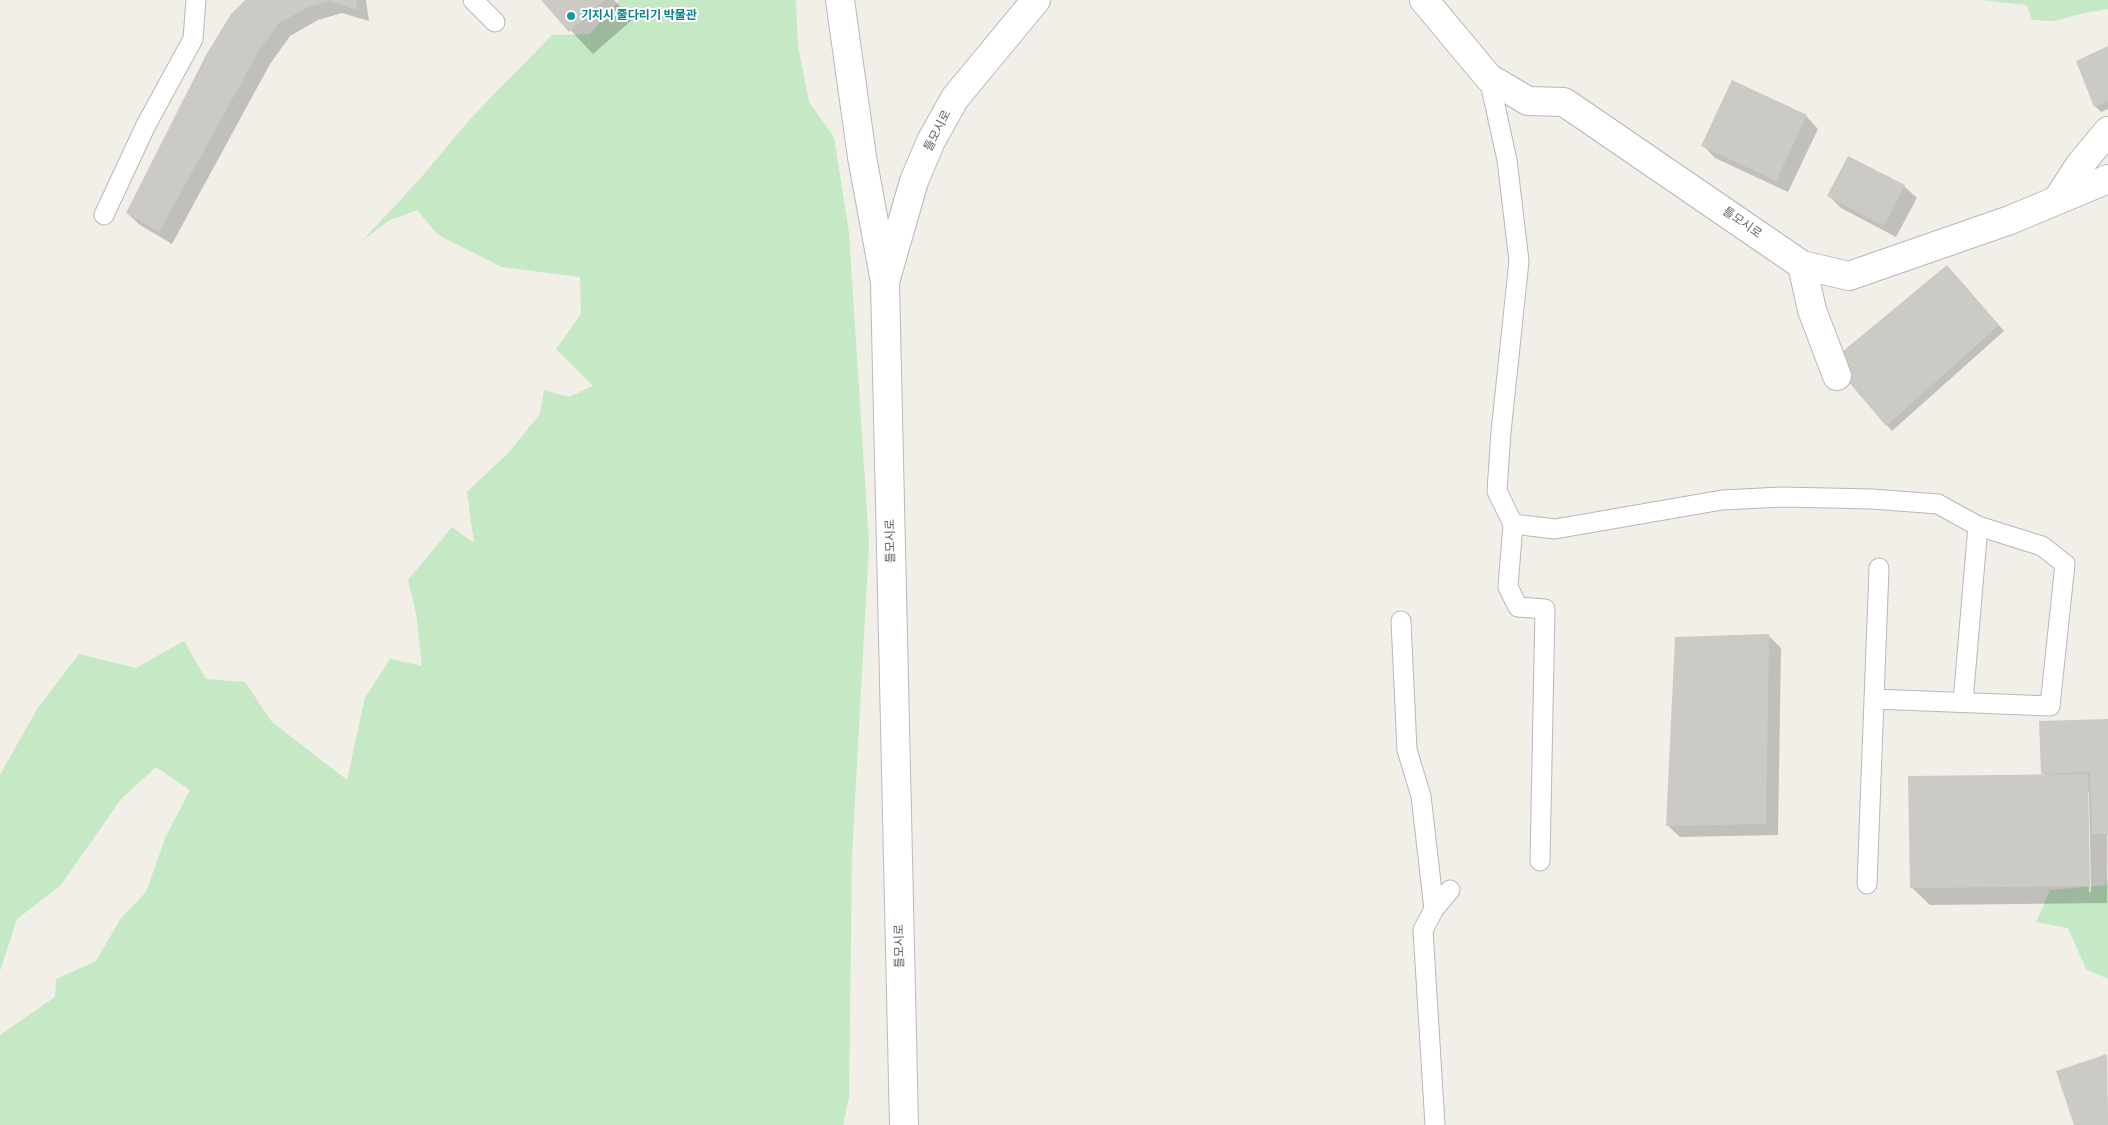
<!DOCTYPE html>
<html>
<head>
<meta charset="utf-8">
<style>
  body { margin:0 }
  canvas { display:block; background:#f1efe8 }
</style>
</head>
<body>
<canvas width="2108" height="1125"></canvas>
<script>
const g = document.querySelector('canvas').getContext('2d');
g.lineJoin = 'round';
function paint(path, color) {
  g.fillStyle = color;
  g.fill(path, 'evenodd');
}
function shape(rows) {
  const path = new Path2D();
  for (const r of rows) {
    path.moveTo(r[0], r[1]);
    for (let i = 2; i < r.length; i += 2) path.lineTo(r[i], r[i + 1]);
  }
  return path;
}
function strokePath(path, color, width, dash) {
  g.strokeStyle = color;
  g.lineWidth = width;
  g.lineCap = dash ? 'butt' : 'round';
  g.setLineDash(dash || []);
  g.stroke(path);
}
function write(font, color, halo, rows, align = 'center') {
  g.font = font + ' Signika,"Noto Sans KR",sans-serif';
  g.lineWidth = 4;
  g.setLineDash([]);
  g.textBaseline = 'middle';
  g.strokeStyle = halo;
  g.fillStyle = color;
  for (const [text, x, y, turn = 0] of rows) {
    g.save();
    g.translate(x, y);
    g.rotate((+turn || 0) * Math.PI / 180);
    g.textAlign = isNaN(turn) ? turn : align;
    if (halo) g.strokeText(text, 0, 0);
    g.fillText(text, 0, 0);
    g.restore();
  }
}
paint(shape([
  [619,0,796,0,798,46,809,102,834,137,849,233,869,544,852,856,849,1097,843,1125,0,1125,0,1035,55,997,56,979,96,961,121,918,146,892,166,836,190,790,156,767,121,799,61,885,17,919,0,971,0,775,37,709,79,654,136,668,184,641,206,679,245,682,272,722,347,780,365,698,390,659,422,666,416,613,408,580,452,527,474,543,467,492,509,452,540,414,544,390,569,397,593,386,556,349,581,314,580,277,502,267,438,235,417,210,390,220,362,241,419,180,471,118,552,35,590,34],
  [1981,0,2108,0,2108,9,2084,13,2054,21,2032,20,2027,5],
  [2108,879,2108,979,2086,969,2068,928,2036,922,2050,890,2106,885]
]), '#c5e8c5');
paint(shape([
  [247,0,366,0,369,21,342,13,318,20,290,36,270,64,172,244,140,225,127,213],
  [542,0,614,0,632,20,593,54],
  [2108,47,2108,109,2101,112,2095,106],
  [1806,116,1818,129,1788,192,1715,158,1703,145],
  [1849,157,1904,186,1917,198,1896,237,1841,208,1829,196],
  [1952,272,2004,331,1892,431,1887,425],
  [1768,635,1781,648,1778,835,1680,837,1667,825],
  [2108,720,2107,903,1930,905,1911,887,2045,776,2042,773],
  [2087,792,2089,792,2091,892,2089,892],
  [2106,1056,2108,1125,2075,1125]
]), '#0003');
paint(shape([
  [245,0,356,0,357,10,329,1,306,8,278,24,258,52,159,232,126,213,206,55,231,14],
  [541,0,605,0,569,32],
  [2108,46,2108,101,2094,107,2076,61],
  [1732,80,1807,115,1776,181,1701,146],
  [1848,156,1905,185,1884,226,1827,196],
  [1947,265,1999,325,1886,426,1831,361],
  [1769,634,1766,824,1666,826,1675,637],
  [2108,719,2108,834,2092,834,2090,772,2041,774,2039,721],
  [2088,774,2090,886,1910,888,1908,776],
  [2107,1054,2108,1125,2074,1125,2056,1071]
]), '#cccac5');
const service = shape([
  [473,0,495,22],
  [1489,78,1507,160,1519,261,1501,432,1497,491,1513,524,1555,529,1722,500,1782,497,1872,499,1938,504,1978,526,2042,546,2065,564,2050,706,1874,699],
  [104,215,146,125,193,39,196,0],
  [1513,524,1508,587,1518,607,1545,609,1540,861],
  [1401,621,1407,750,1421,796,1434,909],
  [1963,702,1978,526],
  [1867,884,1879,568],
  [1435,1125,1423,930,1434,909,1450,890]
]);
const minor = shape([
  [840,0,862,157,885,282],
  [1424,0,1489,78,1528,101,1564,102,1802,265,1849,276,2010,220,2108,179],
  [2057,200,2079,166,2108,131],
  [1802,265,1812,310,1837,376]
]);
const secondary = shape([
  [904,1125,885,282,914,181,931,141,955,98,1036,0]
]);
strokePath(service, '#b5b8bc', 21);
strokePath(minor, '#b5b8bc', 30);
strokePath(secondary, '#b6babf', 30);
strokePath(service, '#fff', 19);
strokePath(minor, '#fff', 28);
strokePath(secondary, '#fff', 28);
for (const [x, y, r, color] of [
  [571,16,5,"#0f9aa8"]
]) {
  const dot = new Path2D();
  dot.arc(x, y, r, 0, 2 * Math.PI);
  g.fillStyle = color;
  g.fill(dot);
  strokePath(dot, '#fff', 2);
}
write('bold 12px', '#0d838f', '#fff', [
  ["기지시 줄다리기 박물관",581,16]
], 'left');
write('12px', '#5f6368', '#fff', [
  ["틀모시로",938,131,-63],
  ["틀모시로",1742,223,35],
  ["틀모시로",891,541,-91],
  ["틀모시로",900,946,-91]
]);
</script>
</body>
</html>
